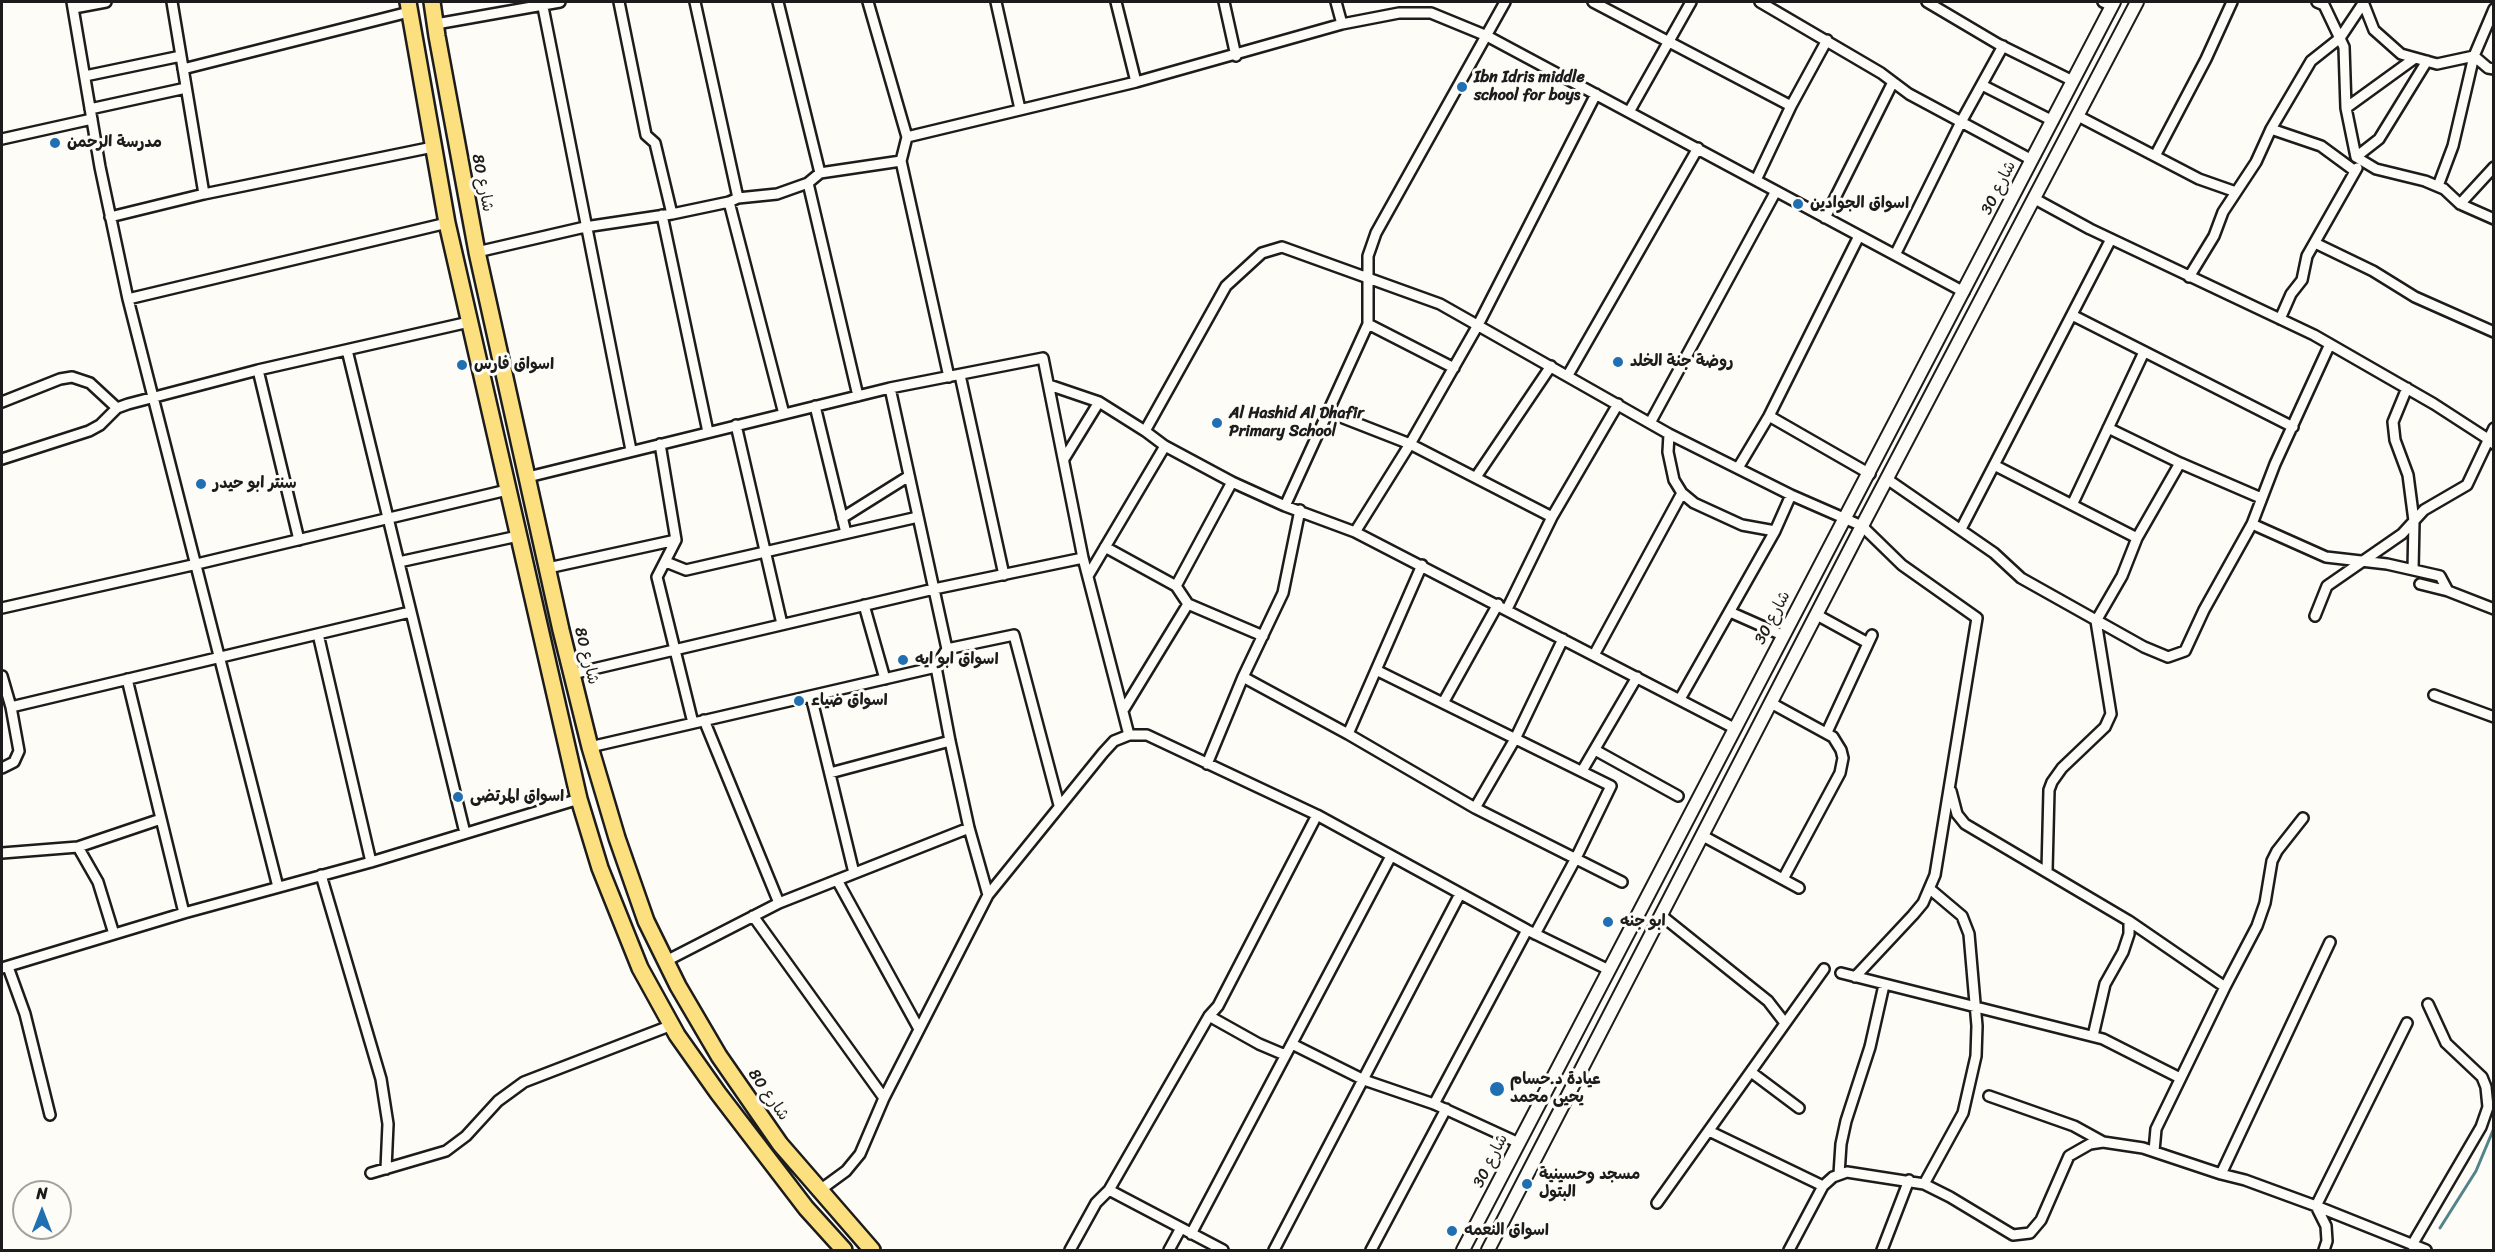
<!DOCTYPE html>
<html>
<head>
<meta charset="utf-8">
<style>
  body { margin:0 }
  #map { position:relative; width:2495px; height:1252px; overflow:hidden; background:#fdfcf7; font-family:Sriracha,sans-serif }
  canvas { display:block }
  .frame { position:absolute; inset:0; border:3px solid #1c1c1c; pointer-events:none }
  .north { position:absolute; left:12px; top:1180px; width:60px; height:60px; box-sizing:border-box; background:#fdfcf7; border:2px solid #a3a29f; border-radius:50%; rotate:0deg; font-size:16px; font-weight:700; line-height:24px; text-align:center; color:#1c1c1c }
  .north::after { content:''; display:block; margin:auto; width:21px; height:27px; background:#1f6fb2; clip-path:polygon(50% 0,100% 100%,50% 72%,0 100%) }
</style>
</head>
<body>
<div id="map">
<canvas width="2495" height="1252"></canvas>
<div class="frame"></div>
<div class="north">N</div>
</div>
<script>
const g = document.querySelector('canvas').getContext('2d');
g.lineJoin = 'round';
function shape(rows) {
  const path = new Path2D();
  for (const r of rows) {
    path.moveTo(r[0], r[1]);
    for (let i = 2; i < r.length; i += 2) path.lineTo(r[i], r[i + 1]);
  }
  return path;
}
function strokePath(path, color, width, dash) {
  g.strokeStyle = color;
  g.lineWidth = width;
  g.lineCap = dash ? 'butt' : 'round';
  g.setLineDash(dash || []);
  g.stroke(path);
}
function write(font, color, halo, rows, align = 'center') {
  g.font = font + ' Sriracha,"Playpen Sans Arabic",sans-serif';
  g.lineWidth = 6;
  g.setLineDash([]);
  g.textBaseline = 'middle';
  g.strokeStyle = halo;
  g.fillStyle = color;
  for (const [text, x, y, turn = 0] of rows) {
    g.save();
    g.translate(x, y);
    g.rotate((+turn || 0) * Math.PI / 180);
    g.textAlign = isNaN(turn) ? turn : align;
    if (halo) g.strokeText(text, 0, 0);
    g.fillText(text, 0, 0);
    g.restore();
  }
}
strokePath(shape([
  [2440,1228,2476,1171,2494,1128]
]), '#54848a', 3);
const minor = shape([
  [72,2,100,167,128,299,278,887],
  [172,2,204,194],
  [542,2,631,450],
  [619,2,646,135,655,143,672,214],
  [695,2,738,198],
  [778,2,820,173],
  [868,2,907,137,901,161,949,377],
  [996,2,1020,109],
  [1116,2,1136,82],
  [1224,2,1236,56],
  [1336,2,1342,24],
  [1593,2,1791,106],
  [1760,2,1881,73,1909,94,2032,160],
  [1927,2,1998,44,2073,81],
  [2103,2,2112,6],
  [2317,2,2324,5,2344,47,2346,108,2356,157,2376,169,2425,181,2444,189,2460,204,2494,219],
  [2363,2,2374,30,2401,54,2437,64,2474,56,2488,68,2494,69],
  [74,8,106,2],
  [436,24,560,2],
  [183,69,409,12],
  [85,76,181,56],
  [1982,85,2053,121],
  [2346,108,2415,58],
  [90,109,186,88],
  [1629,112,1691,2],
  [2078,116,2199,179,2236,192],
  [2271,129,2311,61,2340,38,2364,2],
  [907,137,1136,82,1342,24,1399,13,1431,13,1487,36,1964,292],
  [2,139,92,119],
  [2155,156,2206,59,2232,2],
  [2356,157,2379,139,2427,61],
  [1756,180,1791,106,1827,40],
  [808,183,858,396],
  [2438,186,2453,146,2474,56,2494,9],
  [2035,199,2090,229,2314,335,2434,404,2488,439,2494,444],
  [729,202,784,414],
  [2460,204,2494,167],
  [662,215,708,432],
  [110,217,204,194,433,147],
  [1825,218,1893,82],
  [2315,243,2373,271,2415,297,2494,332],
  [477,252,585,227,672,214,729,202,738,198,777,194,808,183,820,173,901,161],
  [1895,255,1961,122,2003,46],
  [2189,277,2214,236,2223,212,2256,162,2271,129,2321,146,2355,171],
  [128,299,447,223],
  [2072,315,2293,427],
  [2280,319,2291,294,2302,280,2307,256,2357,168],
  [1368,324,1454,368],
  [347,350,465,833],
  [258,370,299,540],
  [960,375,1004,575],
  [1568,375,1698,148],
  [1049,385,1099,402,1145,431,1165,446,1232,482,1285,506,1355,532,1734,728],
  [890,388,947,649,936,667,950,741,969,828,988,895],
  [2407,388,2393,422,2395,440,2408,475,2414,521,2413,570],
  [2,402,60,379,72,377,90,383,117,408],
  [815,406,846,533],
  [1328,412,1410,444,1552,517],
  [1769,416,1870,474],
  [1650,423,1776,191],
  [736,425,782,624],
  [2108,428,2180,463,2261,498],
  [1145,431,1226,286,1262,253,1282,247,1440,304,1669,434,1791,495,1862,526,1902,565,1977,618,1935,875,1923,903,1913,915,1855,977],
  [1669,434,1668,452,1674,480,1682,493,1694,503,1742,525,1775,531,1791,495],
  [660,444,676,540,657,577,693,723],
  [2,459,89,431,100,425,117,408,128,404,258,370,469,322],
  [1064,459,1099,402],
  [1994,465,2137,538],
  [1738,468,1769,416,1859,236],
  [528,477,890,388,1043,358,1083,558,1129,735],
  [1476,477,1551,366],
  [1887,479,1994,553,2021,578,2144,647,2168,657,2185,651,2204,610,2252,524,2275,464,2330,344],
  [2072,505,2144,352],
  [1285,506,1368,324,1368,256,1376,233,1505,2],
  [842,518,909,476],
  [2252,524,2326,557,2387,564,2440,576,2448,591],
  [1961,529,2111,239],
  [1355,532,1410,444,1478,325,1596,94],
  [1105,547,1176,586,1188,604,1263,636],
  [399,562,518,536],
  [666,562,686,570,918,517],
  [548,568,676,540],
  [1088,576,1165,446],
  [2420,584,2448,591,2494,609],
  [1176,586,1232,482],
  [864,605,885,679],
  [2,608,197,564,507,490],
  [1507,609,1552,517,1618,404],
  [1730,612,1782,635],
  [1817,615,1868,643],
  [2315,616,2327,586,2402,534,2424,510,2467,485,2494,428],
  [318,634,371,862],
  [947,649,1014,635,1059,805],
  [1594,655,1682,493],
  [1376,670,1611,786,1576,858,1535,934],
  [572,674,934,589,1083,558],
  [2,676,11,707,19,751,14,762,2,768],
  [1243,677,1348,734,1475,808,1622,882],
  [127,679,184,913],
  [2434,695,2494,717],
  [811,696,854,873],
  [1680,699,1775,531],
  [1443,703,1498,604],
  [1771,703,1833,737,1841,750,1843,758,1840,773,1783,879],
  [11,707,410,612],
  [1124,709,1188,604],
  [704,720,779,903],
  [1827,732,1872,635],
  [1348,734,1422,565],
  [590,747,936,667],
  [1595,750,1678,796],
  [1207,764,1243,677,1283,593,1300,510],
  [1582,771,1637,677],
  [830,773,950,741],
  [1951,791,1957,814,1965,824,2129,921,2225,987],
  [1475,808,1515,739,1563,639],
  [1703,836,1799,888],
  [2,853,78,847],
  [2047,871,2049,790,2052,782,2062,768,2105,727,2111,714,2096,621,2122,576,2137,538,2180,463],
  [321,875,381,1079,388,1124,386,1169],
  [837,880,919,1029],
  [753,916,884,1098],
  [1662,916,1768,1001,1785,1023],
  [114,934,98,882,78,847,161,819],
  [666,961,779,903,969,828],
  [8,967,25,1014,50,1115],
  [2,968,184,913,371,862,579,799],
  [1841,973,2103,1039,2180,1078],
  [1209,1016,1259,1044,1285,1055],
  [2093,1036,2105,984,2123,952,2129,934,2129,921],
  [1292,1044,1364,1080,1434,1104,1519,1143],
  [1751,1072,1799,1108],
  [1989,1096,2074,1126,2103,1142],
  [1434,1104,1527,930],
  [1709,1131,1823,1186],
  [2154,1151,2156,1129,2225,987,2257,926,2265,903,2272,861,2277,851,2303,818],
  [371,1173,446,1151,466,1136,498,1101,524,1082,672,1025],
  [1839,1174,1841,1144,1846,1121,1870,1047,1884,985],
  [2221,1174,2330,942],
  [1924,1184,1963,1113,1976,1056,1977,1026,1969,934,1962,916,1930,889],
  [820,1190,846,1171,860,1154,884,1098,988,895,1103,753,1114,741,1129,735,1147,735,1317,815,1527,930,1609,970],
  [1109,1190,1223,1250],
  [1657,1203,1824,969],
  [1191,1234,1391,856],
  [2412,1245,2481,1127,2488,1107,2486,1087,2482,1077,2446,1043,2428,1004],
  [1070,1250,1096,1203,1109,1190,1209,1016,1218,1006,1317,815],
  [1169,1250,1181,1228],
  [1274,1250,1460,894],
  [1371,1250,1446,1109],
  [1789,1250,1823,1186,1833,1177,1847,1172,1924,1184,1950,1197,2013,1235,2030,1233,2041,1220,2069,1156,2090,1144,2103,1142,2143,1148,2221,1174,2245,1180,2316,1206,2426,1250],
  [1882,1250,1909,1180],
  [2324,1250,2327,1241,2326,1226,2316,1206,2407,1023]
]);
const tertiary = shape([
  [1463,1250,2114,2],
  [1488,1250,1862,526,2137,2]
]);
const primary = shape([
  [408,2,447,223,579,799,600,868,640,968,677,1035,718,1093,806,1208,844,1250],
  [432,2,437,36,477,252,561,630,590,747,617,838,646,921,678,986,719,1056,780,1144,872,1250]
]);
strokePath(minor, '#1c1c1c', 14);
strokePath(tertiary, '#1c1c1c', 16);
strokePath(primary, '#1c1c1c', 20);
strokePath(minor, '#fdfcf7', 9);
strokePath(tertiary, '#fdfcf7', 12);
strokePath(primary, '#fce080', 15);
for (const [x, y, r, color] of [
  [1462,87,6,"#1f6fb2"],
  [55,143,6,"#1f6fb2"],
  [1798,204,6,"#1f6fb2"],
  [1618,362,6,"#1f6fb2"],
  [462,365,6,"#1f6fb2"],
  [1217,423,6,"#1f6fb2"],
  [201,484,6,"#1f6fb2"],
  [903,660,6,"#1f6fb2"],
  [799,701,6,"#1f6fb2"],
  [458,797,6,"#1f6fb2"],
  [1608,922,6,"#1f6fb2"],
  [1497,1089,8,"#1f6fb2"],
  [1527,1184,6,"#1f6fb2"],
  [1452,1231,6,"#1f6fb2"]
]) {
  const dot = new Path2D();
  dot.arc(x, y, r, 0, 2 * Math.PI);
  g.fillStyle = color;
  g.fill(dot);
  strokePath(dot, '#fdfcf7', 2);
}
write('bold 16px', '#1c1c1c', '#fdfcf7', [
  ["Ibn Idris middle",1474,78],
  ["school for boys",1474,96],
  ["مدرسة الرحمن",67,143],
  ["اسواق الجوادين",1810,204],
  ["روضة جنة الخلد",1630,362],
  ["اسواق فارس",474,365],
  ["Al Hashid Al Dhafir",1229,414],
  ["Primary School",1229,432],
  ["سنتر ابو حيدر",213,484],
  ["اسواق ابو ايه",915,660],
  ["اسواق ضياء",811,701],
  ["اسواق المرتضى",470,797],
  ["ابو جنه",1620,922],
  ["عيادة د.حسام",1510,1080],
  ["يحيى محمد",1510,1098],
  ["مسجد وحسينية",1539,1175],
  ["البتول",1539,1193],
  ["اسواق النعمه",1464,1231]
], 'left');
write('16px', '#1c1c1c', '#fdfcf7', [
  ["شارع 80",482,183,79],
  ["شارع 30",1999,188,-63],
  ["شارع 30",1773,618,-62],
  ["شارع 80",586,656,76],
  ["شارع 80",768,1095,55],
  ["شارع 30",1491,1161,-63]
]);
</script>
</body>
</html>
